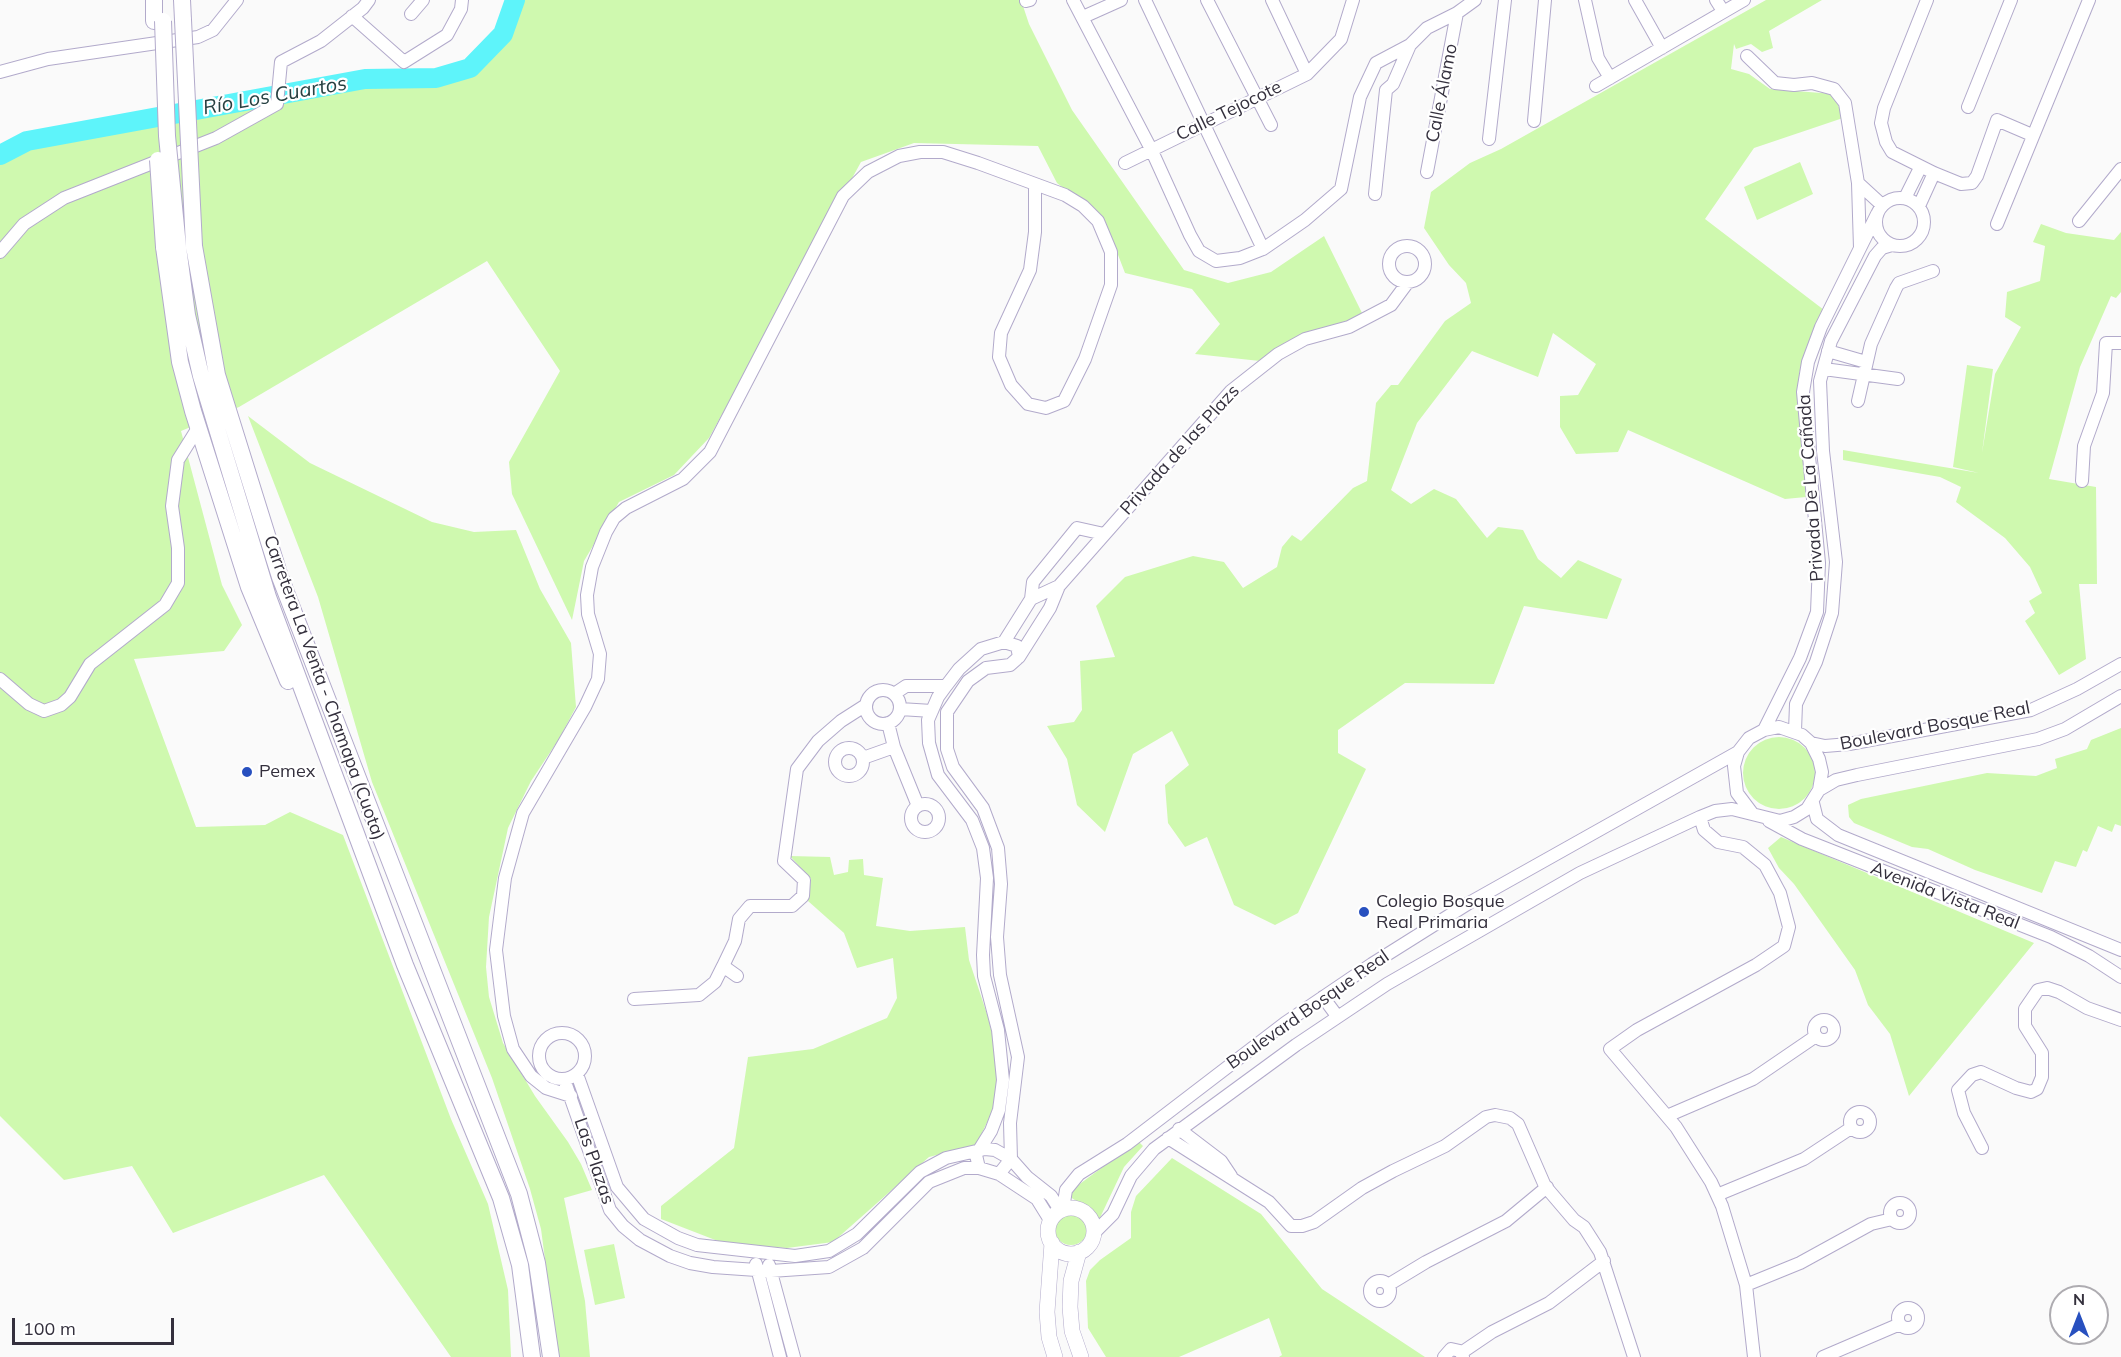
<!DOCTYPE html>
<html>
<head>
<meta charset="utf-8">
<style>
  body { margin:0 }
  #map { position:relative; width:2121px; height:1357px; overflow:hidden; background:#fafafa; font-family:Mulish,sans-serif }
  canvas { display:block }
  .north { position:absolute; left:2049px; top:1285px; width:60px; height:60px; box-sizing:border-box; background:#fff; border:2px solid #aeacb1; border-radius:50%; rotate:0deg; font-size:16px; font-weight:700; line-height:24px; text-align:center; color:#34303d }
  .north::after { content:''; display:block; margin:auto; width:21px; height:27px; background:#2850bf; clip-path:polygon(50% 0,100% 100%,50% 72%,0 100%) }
  .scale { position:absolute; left:12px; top:1318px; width:162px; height:27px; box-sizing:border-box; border:3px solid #34303d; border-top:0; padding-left:8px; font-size:18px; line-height:21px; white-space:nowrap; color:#34303d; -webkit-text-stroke:4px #fff; paint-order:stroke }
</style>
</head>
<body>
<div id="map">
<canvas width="2121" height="1357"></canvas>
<div class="north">N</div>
<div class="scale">100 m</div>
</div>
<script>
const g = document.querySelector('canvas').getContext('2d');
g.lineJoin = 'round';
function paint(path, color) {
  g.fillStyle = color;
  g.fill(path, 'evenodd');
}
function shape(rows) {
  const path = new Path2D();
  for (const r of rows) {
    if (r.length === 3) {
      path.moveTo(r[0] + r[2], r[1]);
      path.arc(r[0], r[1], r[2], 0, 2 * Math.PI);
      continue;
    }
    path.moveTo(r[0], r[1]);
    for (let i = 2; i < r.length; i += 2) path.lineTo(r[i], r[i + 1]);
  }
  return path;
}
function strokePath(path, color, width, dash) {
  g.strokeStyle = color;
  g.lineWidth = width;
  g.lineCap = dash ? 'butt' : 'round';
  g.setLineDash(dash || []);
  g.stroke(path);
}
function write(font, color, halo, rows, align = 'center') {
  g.font = font + ' Mulish,sans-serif';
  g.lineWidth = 4.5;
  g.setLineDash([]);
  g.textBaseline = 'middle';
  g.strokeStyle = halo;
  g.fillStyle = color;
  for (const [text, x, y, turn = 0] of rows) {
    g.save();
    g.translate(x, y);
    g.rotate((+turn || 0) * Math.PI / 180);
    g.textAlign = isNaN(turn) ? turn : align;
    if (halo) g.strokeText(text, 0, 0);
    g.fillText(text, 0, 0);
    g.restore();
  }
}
paint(shape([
  [515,0,1021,0,1029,24,1072,110,1184,270,1228,283,1271,272,1324,236,1363,315,1260,361,1195,354,1220,324,1192,289,1125,273,1105,221,1057,183,1038,146,914,143,861,162,709,438,674,475,619,502,584,561,572,620,512,494,509,462,560,371,487,261,239,407,181,431,222,585,242,625,224,651,134,659,196,827,265,825,290,812,343,835,451,1119,488,1204,508,1290,511,1357,451,1357,324,1175,173,1233,132,1166,64,1180,0,1116,0,155,27,141,365,79,437,78,470,68,503,34],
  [1766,0,1822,0,1769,31,1773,48,1762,52,1751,44,1736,49,1734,44,1731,69,1749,74,1770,89,1834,94,1843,118,1754,148,1705,219,1824,310,1799,373,1806,497,1785,499,1628,430,1618,452,1576,454,1560,427,1560,396,1578,395,1596,364,1553,333,1538,377,1472,351,1417,423,1391,490,1411,504,1434,489,1456,499,1487,538,1498,527,1523,530,1538,559,1561,578,1578,560,1622,579,1607,619,1524,606,1494,684,1405,683,1338,730,1338,753,1366,769,1298,913,1275,925,1234,905,1207,837,1185,847,1168,823,1165,785,1189,765,1172,731,1133,754,1105,832,1077,805,1067,759,1047,726,1074,722,1082,710,1080,661,1115,657,1096,606,1125,577,1193,556,1224,562,1243,588,1277,567,1282,547,1292,535,1301,541,1353,488,1367,481,1376,403,1391,385,1398,385,1445,321,1471,303,1466,283,1449,265,1424,228,1431,192,1470,163,1501,149],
  [1800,162,1813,194,1757,220,1744,187],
  [2041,224,2066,233,2114,240,2121,232,2121,292,2116,298,2111,296,2080,367,2049,479,2096,487,2097,584,2079,584,2086,659,2059,675,2025,621,2035,613,2029,601,2042,593,2030,567,2005,538,1956,502,1961,487,1940,477,1843,460,1843,450,1979,473,1953,467,1967,365,1993,369,1982,453,1995,374,2021,327,2005,317,2007,292,2040,281,2045,246,2033,242],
  [248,416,310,463,432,522,474,532,516,530,540,589,571,643,576,707,559,739,531,781,508,828,489,917,486,967,489,997,503,1043,535,1096,568,1142,581,1164,592,1190,564,1198,585,1301,590,1357,558,1357,541,1229,530,1189,492,1078,372,782,318,597],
  [2121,728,2121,826,2115,824,2112,832,2098,826,2087,852,2083,850,2076,867,2055,861,2042,893,1975,870,1928,849,1912,847,1854,823,1849,817,1848,805,1861,799,1987,773,2036,776,2057,768,2055,759,2087,749,2091,740],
  [1779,773,36],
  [1781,837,2034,943,1909,1096,1890,1034,1868,1005,1855,970,1794,884,1779,868,1768,848],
  [790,856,830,857,834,875,848,872,849,860,863,859,864,875,883,878,876,926,910,931,965,927,969,960,988,1017,998,1059,995,1106,976,1145,929,1157,833,1242,787,1248,723,1243,661,1219,661,1206,734,1148,748,1057,813,1049,887,1018,897,998,893,958,857,968,844,933,808,901,811,879],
  [1138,1141,1143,1146,1124,1167,1097,1224,1092,1212,1069,1196,1077,1186],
  [1172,1158,1261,1214,1322,1289,1425,1357,1279,1357,1282,1355,1269,1318,1179,1357,1106,1357,1088,1328,1086,1281,1090,1270,1100,1260,1131,1238,1131,1212,1136,1196],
  [1071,1228,17],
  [614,1244,625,1298,595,1305,584,1250]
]), '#cff9af');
strokePath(shape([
  [0,155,27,141,365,79,436,78,470,68,503,34,515,0]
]), '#5ef4fa', 20);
const minor = shape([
  [1073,0,1151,149,1190,235,1199,251,1216,261,1240,258,1263,249,1305,220,1341,189,1360,97,1376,63,1410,45,1427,28,1457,13,1475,0],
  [1145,0,1263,249],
  [1207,0,1271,125],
  [1272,0,1307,74],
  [1585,0,1598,58,1610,78],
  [1635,0,1662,48],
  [1716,0,1723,11],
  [1927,0,1884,108,1881,123,1886,142,1892,152,1934,173,1961,184,1972,183,1977,176,1997,120,2032,135],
  [1026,1,1030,0],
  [411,14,423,0],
  [352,16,404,62,447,35,461,9,462,0],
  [1083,17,1121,0],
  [1747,56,1775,83,1794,85,1812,83,1834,89,1845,103,1858,183,1860,248],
  [0,72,48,59,198,37,213,30,237,0],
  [1596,86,1744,0],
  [1968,107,2011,0],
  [1534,121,1545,0],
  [1489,139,1505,0],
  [1125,163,1307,74,1341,39,1353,0],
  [1427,172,1457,13],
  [1858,183,1882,205],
  [1375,194,1386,90,1393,84,1410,45],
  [1900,222,24],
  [1905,198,1920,168],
  [1919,206,1934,173],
  [2079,221,2121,169],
  [1997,224,2089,0],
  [1407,264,18],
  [0,252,24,224,64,198,216,138,277,104,281,62,321,41,363,8,369,0],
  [1828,351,1866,362],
  [1824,369,1898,379],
  [1858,401,1871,344,1896,288,1899,283,1933,271],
  [2082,481,2084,446,2103,393,2106,343,2121,343],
  [1031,599,1033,582,1077,528,1104,534],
  [1004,642,1031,599,1059,586],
  [0,679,29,704,44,711,61,705,70,697,90,664,165,605,178,583,178,548,172,506,178,460,198,428],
  [883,707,17],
  [894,694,906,686,946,686],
  [900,709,932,711],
  [888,723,894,747,918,806],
  [1764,730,1800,658,1817,612,1819,563,1803,392,1808,362,1821,327,1877,214],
  [1795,731,1796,704,1816,662,1832,613,1836,562,1823,451,1820,381,1831,341,1875,256,1882,248,1892,245],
  [1811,743,1825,746,1849,744,2031,710,2077,689,2121,664],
  [849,762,14],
  [863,758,894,747],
  [1819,790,1836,780,1857,775,2038,739,2065,729,2121,696],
  [1813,803,1817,819,1838,835,2121,950],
  [925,818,14],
  [1700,817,1704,830,1718,842,1743,847,1765,865,1780,893,1789,927,1784,946,1756,965,1637,1030,1610,1049,1676,1127,1711,1182,1722,1206,1746,1285,1754,1357],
  [1769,821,1802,839,2051,937,2089,956,2121,977],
  [737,976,723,966,735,941,739,919,750,906,792,906,803,896,804,880,784,861,797,769,818,741,841,721,866,705],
  [1323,997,1337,1016],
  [634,999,699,995,715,982,723,966],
  [1824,1030,10],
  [562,1056,23],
  [577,1074,617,1187,644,1219,678,1238,697,1245,795,1256,829,1251,857,1234,920,1172,946,1158,985,1149,995,1150,1011,1159,1027,1177,1051,1196,1060,1210],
  [564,1079,610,1210,623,1226,640,1240,670,1256,690,1263,713,1267,771,1271,829,1267,863,1248,929,1182,964,1168,979,1168,999,1174,1037,1199,1050,1220],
  [571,1096,546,1088,531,1076,513,1049,504,1016,496,950,505,878,523,813,585,707,598,679,600,654,588,614,587,595,592,567,606,532,614,518,626,508,683,479,710,452,843,196,868,172,899,156,920,152,943,152,978,163,1065,195,1083,206,1098,221,1111,252,1111,285,1085,359,1064,401,1046,408,1028,404,1011,385,999,357,1001,333,1030,270,1035,232,1035,186],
  [1860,1122,10],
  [1667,1116,1753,1079,1816,1036],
  [1179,1129,1221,1161,1231,1176],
  [1168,1138,1269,1202,1291,1226,1302,1226,1314,1222,1362,1188,1393,1171,1445,1146,1486,1117,1495,1115,1510,1118,1518,1124,1545,1186,1574,1220,1584,1227,1600,1252,1634,1357],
  [1982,1148,1964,1113,1958,1090,1972,1075,1981,1072,2016,1088,2031,1092,2037,1089,2042,1077,2042,1053,2025,1026,2025,1009,2038,990,2047,988,2059,992,2087,1008,2121,1020],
  [979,1168,976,1155,991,1131,999,1110,1003,1080,998,1030,984,976,983,955,987,878,983,848,972,820,938,775,929,743,928,720,938,697,946,686,959,669,981,649,1004,642,1017,646,1019,657],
  [999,1174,1011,1159,1010,1123,1018,1057,1000,975,997,937,1001,884,998,848,983,808,953,767,947,749,947,712,968,681,986,668,1010,665,1019,657,1050,608,1059,586,1231,391,1278,354,1305,339,1349,327,1391,305,1408,282],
  [1717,1195,1804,1159,1851,1128],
  [1900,1213,10],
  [1063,1209,1066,1190,1079,1174,1127,1144,1285,1023,1372,964,1469,903,1738,752],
  [1094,1233,1113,1214,1131,1176,1154,1149,1296,1045,1387,984,1580,873,1700,817,1715,811,1732,809,1780,821,1794,817,1807,809,1819,790,1822,772,1819,759,1811,743,1802,735,1779,727,1764,730,1749,738,1738,752,1734,766,1737,793,1752,813],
  [756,1264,780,1357],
  [769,1265,794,1357],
  [1380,1291,10],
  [1388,1285,1426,1262,1506,1221,1547,1187],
  [1746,1285,1800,1263,1871,1224,1892,1219],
  [1908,1318,10],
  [1461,1353,1492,1332,1549,1303,1604,1261],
  [1444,1357,1451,1349,1460,1351,1463,1357],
  [1823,1357,1900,1324]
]);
const major = shape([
  [1071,1231,23],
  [1052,1243,1047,1312,1049,1337,1055,1357],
  [1079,1252,1071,1281,1070,1307,1072,1331,1081,1357]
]);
const highway = shape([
  [154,0,154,21],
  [182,0,183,20],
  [194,246,217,375,280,577,519,1194,537,1263,551,1357],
  [164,247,180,362,193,411,249,587,288,681],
  [178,247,187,315,201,376,268,597,405,965,501,1198,520,1265,532,1357]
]);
strokePath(minor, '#b2aacb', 14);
strokePath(major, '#b2aacb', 16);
strokePath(highway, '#b2aacb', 18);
strokePath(minor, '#fff', 12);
strokePath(major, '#fff', 15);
strokePath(highway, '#fff', 16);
const highwayBridge = shape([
  [183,20,194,246],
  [163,21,167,136,178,247],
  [158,160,164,247]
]);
strokePath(highwayBridge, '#b2aacb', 18, []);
strokePath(highwayBridge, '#fff', 16);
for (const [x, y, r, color] of [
  [247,772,6,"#2850bf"],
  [1364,912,6,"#2850bf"]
]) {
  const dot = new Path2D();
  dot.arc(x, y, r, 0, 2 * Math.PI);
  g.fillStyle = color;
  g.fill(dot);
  strokePath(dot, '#fff', 2);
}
write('18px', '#34303d', '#fff', [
  ["Calle Álamo",1442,93,-79],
  ["Calle Tejocote",1229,111,-26],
  ["Privada de las Plazs",1180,450,-48],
  ["Privada De La Cañada",1811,488,-94],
  ["Carretera La Venta - Chamapa (Cuota)",324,688,70],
  ["Boulevard Bosque Real",1935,726,-11],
  ["Avenida Vista Real",1945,896,21],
  ["Boulevard Bosque Real",1308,1010,-35],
  ["Las Plazas",594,1161,71]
]);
write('18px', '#34303d', '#fff', [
  ["Pemex",259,772],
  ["Colegio Bosque",1376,902],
  ["Real Primaria",1376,923]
], 'left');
write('italic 20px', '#274142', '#fff', [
  ["Río Los Cuartos",275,96,-10]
]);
</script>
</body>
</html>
